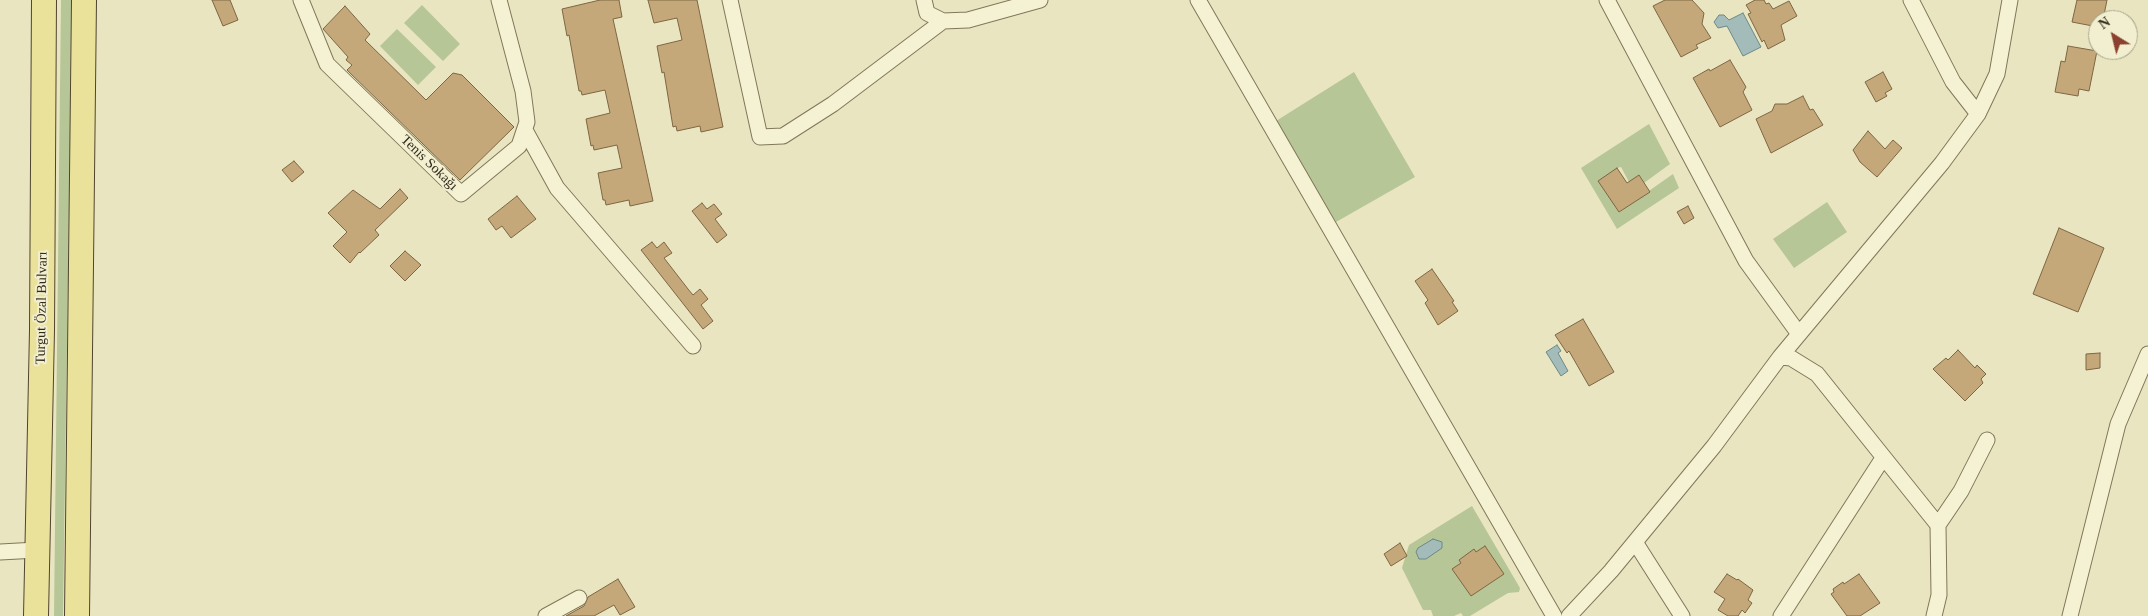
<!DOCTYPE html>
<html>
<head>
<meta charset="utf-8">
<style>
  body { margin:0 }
  #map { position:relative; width:2148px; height:616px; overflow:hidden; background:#e9e5c1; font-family:"Times New Roman",serif }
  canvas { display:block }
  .north { position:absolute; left:2088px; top:10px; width:50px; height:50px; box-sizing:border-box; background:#f1efcf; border:1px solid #a5a188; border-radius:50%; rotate:324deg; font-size:14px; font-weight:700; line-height:20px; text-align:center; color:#322b1d }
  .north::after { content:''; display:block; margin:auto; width:18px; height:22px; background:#8a412f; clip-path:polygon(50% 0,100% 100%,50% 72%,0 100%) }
</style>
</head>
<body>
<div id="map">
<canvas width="2148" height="616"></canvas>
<div class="north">N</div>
</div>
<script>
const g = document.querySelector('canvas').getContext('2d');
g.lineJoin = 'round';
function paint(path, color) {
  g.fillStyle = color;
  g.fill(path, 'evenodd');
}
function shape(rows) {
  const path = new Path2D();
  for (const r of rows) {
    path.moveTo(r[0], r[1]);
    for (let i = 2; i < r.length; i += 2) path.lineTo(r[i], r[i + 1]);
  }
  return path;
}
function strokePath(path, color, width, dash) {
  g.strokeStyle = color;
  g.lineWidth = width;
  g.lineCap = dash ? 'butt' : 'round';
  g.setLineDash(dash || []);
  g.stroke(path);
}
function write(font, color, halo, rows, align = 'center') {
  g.font = font + ' "Times New Roman",serif';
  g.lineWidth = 4;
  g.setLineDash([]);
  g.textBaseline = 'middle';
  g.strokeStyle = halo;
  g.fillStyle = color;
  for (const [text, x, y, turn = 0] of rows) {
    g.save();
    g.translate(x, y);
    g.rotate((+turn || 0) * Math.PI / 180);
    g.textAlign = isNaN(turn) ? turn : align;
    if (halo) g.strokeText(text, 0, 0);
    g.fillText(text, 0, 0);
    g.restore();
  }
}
paint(shape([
  [61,0,71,0,70,143,63,616,54,616],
  [422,5,460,44,443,61,404,23],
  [397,29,436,67,418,85,380,46],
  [1354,72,1415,177,1336,222,1276,121],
  [1649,124,1670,164,1644,183,1629,182,1621,167,1617,168,1619,212,1673,174,1679,188,1617,229,1581,168],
  [1827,202,1847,232,1794,268,1773,239],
  [1472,506,1520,588,1519,592,1508,593,1470,616,1463,616,1461,613,1454,616,1433,616,1431,610,1423,610,1402,568,1409,545]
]), '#b7c696');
const water = shape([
  [1743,13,1761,47,1743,56,1727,26,1718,28,1714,22,1719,15,1724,15,1729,20,1743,13],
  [1557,345,1561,351,1558,353,1568,371,1561,376,1546,352,1557,345],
  [1433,539,1442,542,1442,548,1426,559,1419,559,1416,552,1418,548,1433,539]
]);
paint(water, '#a3bcba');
strokePath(water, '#6b8987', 1);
const building = shape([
  [212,0,230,0,238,20,223,26,212,0],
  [600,0,619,0,622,17,613,19,653,201,630,206,629,200,606,205,605,200,603,200,598,173,622,168,617,145,594,150,593,145,591,146,586,119,610,113,605,90,582,95,581,91,579,91,569,35,567,36,562,9,600,0],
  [648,0,697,0,723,127,701,132,700,126,677,131,676,126,673,127,664,72,662,73,657,46,682,40,677,18,654,23,648,0],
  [1665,0,1692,0,1704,13,1702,24,1711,38,1696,45,1698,48,1681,57,1653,6,1665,0],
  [1755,0,1764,0,1766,4,1769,3,1773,9,1789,1,1797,16,1781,25,1785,40,1768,49,1764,40,1762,42,1748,14,1751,13,1746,5,1755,0],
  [2077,0,2107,0,2103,20,2098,20,2098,27,2072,22,2077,0],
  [345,6,370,34,365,40,426,100,453,73,462,75,514,127,460,180,347,70,352,65,346,60,348,57,323,29,345,6],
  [2068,46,2097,51,2089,91,2079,89,2078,96,2055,92,2061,61,2065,62,2068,46],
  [1730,60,1746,87,1743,92,1752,110,1720,127,1693,78,1709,69,1710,71,1730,60],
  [1883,72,1892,89,1885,93,1887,96,1876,102,1865,82,1883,72],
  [1803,96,1810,110,1813,109,1823,125,1771,153,1756,119,1772,111,1775,104,1787,104,1803,96],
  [1868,131,1885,149,1893,140,1902,148,1877,177,1860,162,1853,150,1868,131],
  [294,161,304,172,292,182,282,170,294,161],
  [1617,168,1627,183,1639,175,1650,192,1619,212,1598,181,1617,168],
  [400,189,408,198,375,230,379,235,360,253,359,252,350,263,333,246,347,232,328,213,353,190,380,209,400,189],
  [517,196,536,219,511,238,502,226,496,230,488,219,517,196],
  [702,203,707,209,714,204,722,214,715,219,727,235,717,243,692,211,702,203],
  [1688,206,1694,218,1684,224,1677,212,1688,206],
  [2059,228,2104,248,2078,312,2033,294,2059,228],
  [652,242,657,248,664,242,672,253,664,258,688,289,693,295,700,289,708,299,701,305,713,321,703,329,641,250,652,242],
  [405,251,421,265,405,281,390,266,405,251],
  [1432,269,1454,301,1452,302,1458,311,1438,325,1425,303,1428,300,1415,281,1432,269],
  [1583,319,1614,372,1589,386,1569,351,1567,353,1555,335,1583,319],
  [1958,350,1975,368,1977,365,1986,374,1981,379,1983,383,1965,401,1933,369,1946,358,1948,360,1958,350],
  [2100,353,2100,368,2086,370,2086,354,2100,353],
  [1400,543,1407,556,1391,566,1384,554,1400,543],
  [1485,546,1504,574,1471,596,1452,569,1461,563,1459,560,1474,549,1476,552,1485,546],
  [1727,574,1737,580,1738,579,1753,590,1748,600,1752,603,1745,613,1742,610,1738,616,1728,616,1718,610,1725,599,1714,592,1727,574],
  [1859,574,1880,603,1860,616,1847,616,1831,594,1834,592,1833,589,1843,582,1844,584,1859,574],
  [618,579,635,607,620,615,614,605,594,616,566,616,584,606,588,597,618,579]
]);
paint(building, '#c4a87a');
strokePath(building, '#7e6642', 1);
const minor = shape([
  [301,0,327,64,461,194,519,146,527,122,523,91,499,0],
  [730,0,760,137,783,136,833,104,943,21,968,20,1040,0],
  [924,0,927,13,943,21],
  [1198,0,1554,616],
  [1607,0,1746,261,1799,334],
  [1911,0,1953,82,1978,114],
  [525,130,557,188,693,346],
  [1780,357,1791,358,1817,374,1938,525],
  [1635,542,1682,616],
  [0,552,37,550],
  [546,616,579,598],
  [1569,616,1611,571,1714,446,1780,357,1942,163,1978,114,1997,74,2010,0],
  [1781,616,1883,458],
  [1934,616,1939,595,1938,525,1961,491,1987,440],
  [2070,616,2118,424,2148,354]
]);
const primary = shape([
  [36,616,42,330,44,0],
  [77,616,84,0]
]);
strokePath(minor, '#81775a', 17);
strokePath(primary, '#4f442e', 26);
strokePath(minor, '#f5f2d3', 15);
strokePath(primary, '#eae29b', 24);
write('14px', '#322b1d', '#f1efcf', [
  ["Tenis Sokağı",429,163,44],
  ["Turgut Özal Bulvarı",42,308,-89]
]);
</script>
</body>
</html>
